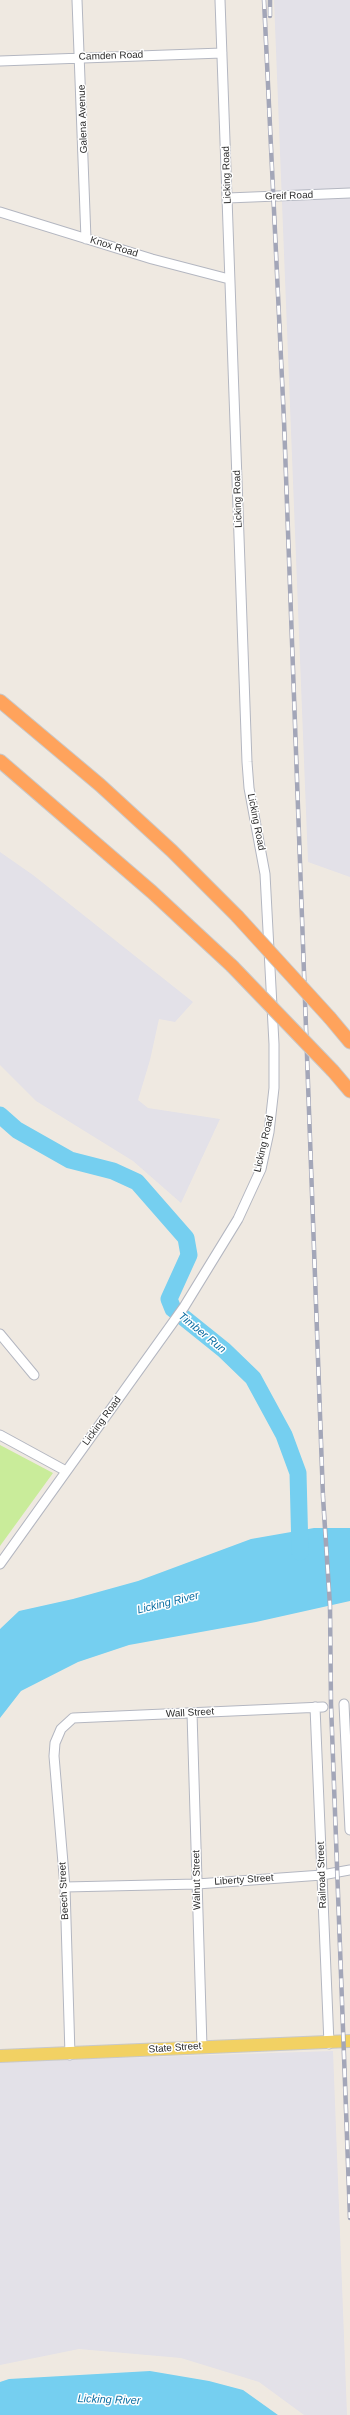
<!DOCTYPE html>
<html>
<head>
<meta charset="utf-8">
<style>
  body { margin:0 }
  canvas { display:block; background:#efe9e1 }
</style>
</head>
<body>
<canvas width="350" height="2415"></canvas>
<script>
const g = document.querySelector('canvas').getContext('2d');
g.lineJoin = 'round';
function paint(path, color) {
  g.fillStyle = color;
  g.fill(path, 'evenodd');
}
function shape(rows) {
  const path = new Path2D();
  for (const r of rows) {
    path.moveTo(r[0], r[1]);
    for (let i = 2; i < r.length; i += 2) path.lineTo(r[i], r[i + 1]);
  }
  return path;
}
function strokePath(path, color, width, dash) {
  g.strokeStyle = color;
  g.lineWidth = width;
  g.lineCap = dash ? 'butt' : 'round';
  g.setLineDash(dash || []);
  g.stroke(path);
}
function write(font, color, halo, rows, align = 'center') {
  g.font = font + ' Helvetica,sans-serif';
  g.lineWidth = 3;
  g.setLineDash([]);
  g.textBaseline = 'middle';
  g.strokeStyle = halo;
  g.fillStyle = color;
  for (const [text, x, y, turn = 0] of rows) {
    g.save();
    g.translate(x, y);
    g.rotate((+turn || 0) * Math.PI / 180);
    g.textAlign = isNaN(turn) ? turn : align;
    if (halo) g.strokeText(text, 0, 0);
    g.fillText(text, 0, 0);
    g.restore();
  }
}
paint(shape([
  [274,0,350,0,350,877,308,862],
  [0,852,33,875,193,1002,175,1022,159,1019,150,1060,138,1100,148,1108,220,1119,181,1203,133,1161,36,1101,0,1065],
  [333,2051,347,2415,304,2415,259,2382,181,2358,79,2349,0,2365,0,2062]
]), '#e3e1e8');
paint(shape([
  [0,1445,53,1473,0,1546]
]), '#c9ec9a');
paint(shape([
  [314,1528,350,1528,350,1601,256,1622,129,1645,78,1662,21,1691,0,1718,0,1629,19,1611,73,1599,138,1581,251,1539],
  [150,2371,209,2381,243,2390,278,2415,0,2415,0,2382,9,2379]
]), '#75cff0');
strokePath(shape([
  [0,1115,17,1130,70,1160,113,1171,137,1182,186,1238,189,1255,169,1299,173,1309,224,1350,253,1378,284,1435,298,1473,300,1552]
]), '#75cff0', 17);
const minor = shape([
  [77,0,86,239],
  [0,61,222,53],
  [228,198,350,193],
  [0,212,152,259,229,279],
  [0,1334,34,1375],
  [0,1435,66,1471],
  [0,1564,184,1307,238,1219,261,1169,269,1132,274,1088,274,1044,265,874,249,788,247,762,220,0],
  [344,1704,350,1830],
  [315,1707,329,2044],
  [192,1713,202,2047],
  [65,1887,197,1884,322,1875,350,1870],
  [70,2055,65,1887,54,1756,55,1743,61,1729,73,1718,323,1707]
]);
const major = shape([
  [0,2056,350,2041]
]);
const highway = shape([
  [0,701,100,785,172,851,237,916],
  [0,761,152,892,232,966],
  [330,1018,350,1042],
  [333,1071,350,1091]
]);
strokePath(minor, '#b4b7c1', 11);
strokePath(major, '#c9c9c9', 14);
strokePath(highway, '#c9c9c9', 15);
strokePath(minor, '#fff', 9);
strokePath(major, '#f2d163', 12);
strokePath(highway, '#ffa35c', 13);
const rail = shape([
  [264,0,284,421,323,1497,330,1606,331,1704,350,2218],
  [270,16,270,0]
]);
strokePath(rail, '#a3a6b8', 4.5);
strokePath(rail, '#fff', 3, [9]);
const highwayBridge = shape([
  [237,916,330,1018],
  [232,966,333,1071]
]);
strokePath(highwayBridge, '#c9c9c9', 15, []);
strokePath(highwayBridge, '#ffa35c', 13);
write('10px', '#2e2e2e', '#fff', [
  ["Camden Road",111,56,-2],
  ["Galena Avenue",83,119,-92],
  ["Licking Road",227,175,-92],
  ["Greif Road",289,196,-2],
  ["Knox Road",114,247,17],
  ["Licking Road",238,499,-92],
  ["Licking Road",256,822,79],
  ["Licking Road",264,1144,-77],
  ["Licking Road",102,1421,-54],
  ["Wall Street",190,1713,-3],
  ["Railroad Street",322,1875,-92],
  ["Walnut Street",197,1880,-91],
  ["Liberty Street",244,1880,-4],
  ["Beech Street",64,1891,-93],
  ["State Street",175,2048,-4]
]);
write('italic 11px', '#0d6fa3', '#fff', [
  ["Timber Run",202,1333,39],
  ["Licking River",168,1603,-14],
  ["Licking River",109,2400,2]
]);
</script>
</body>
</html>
